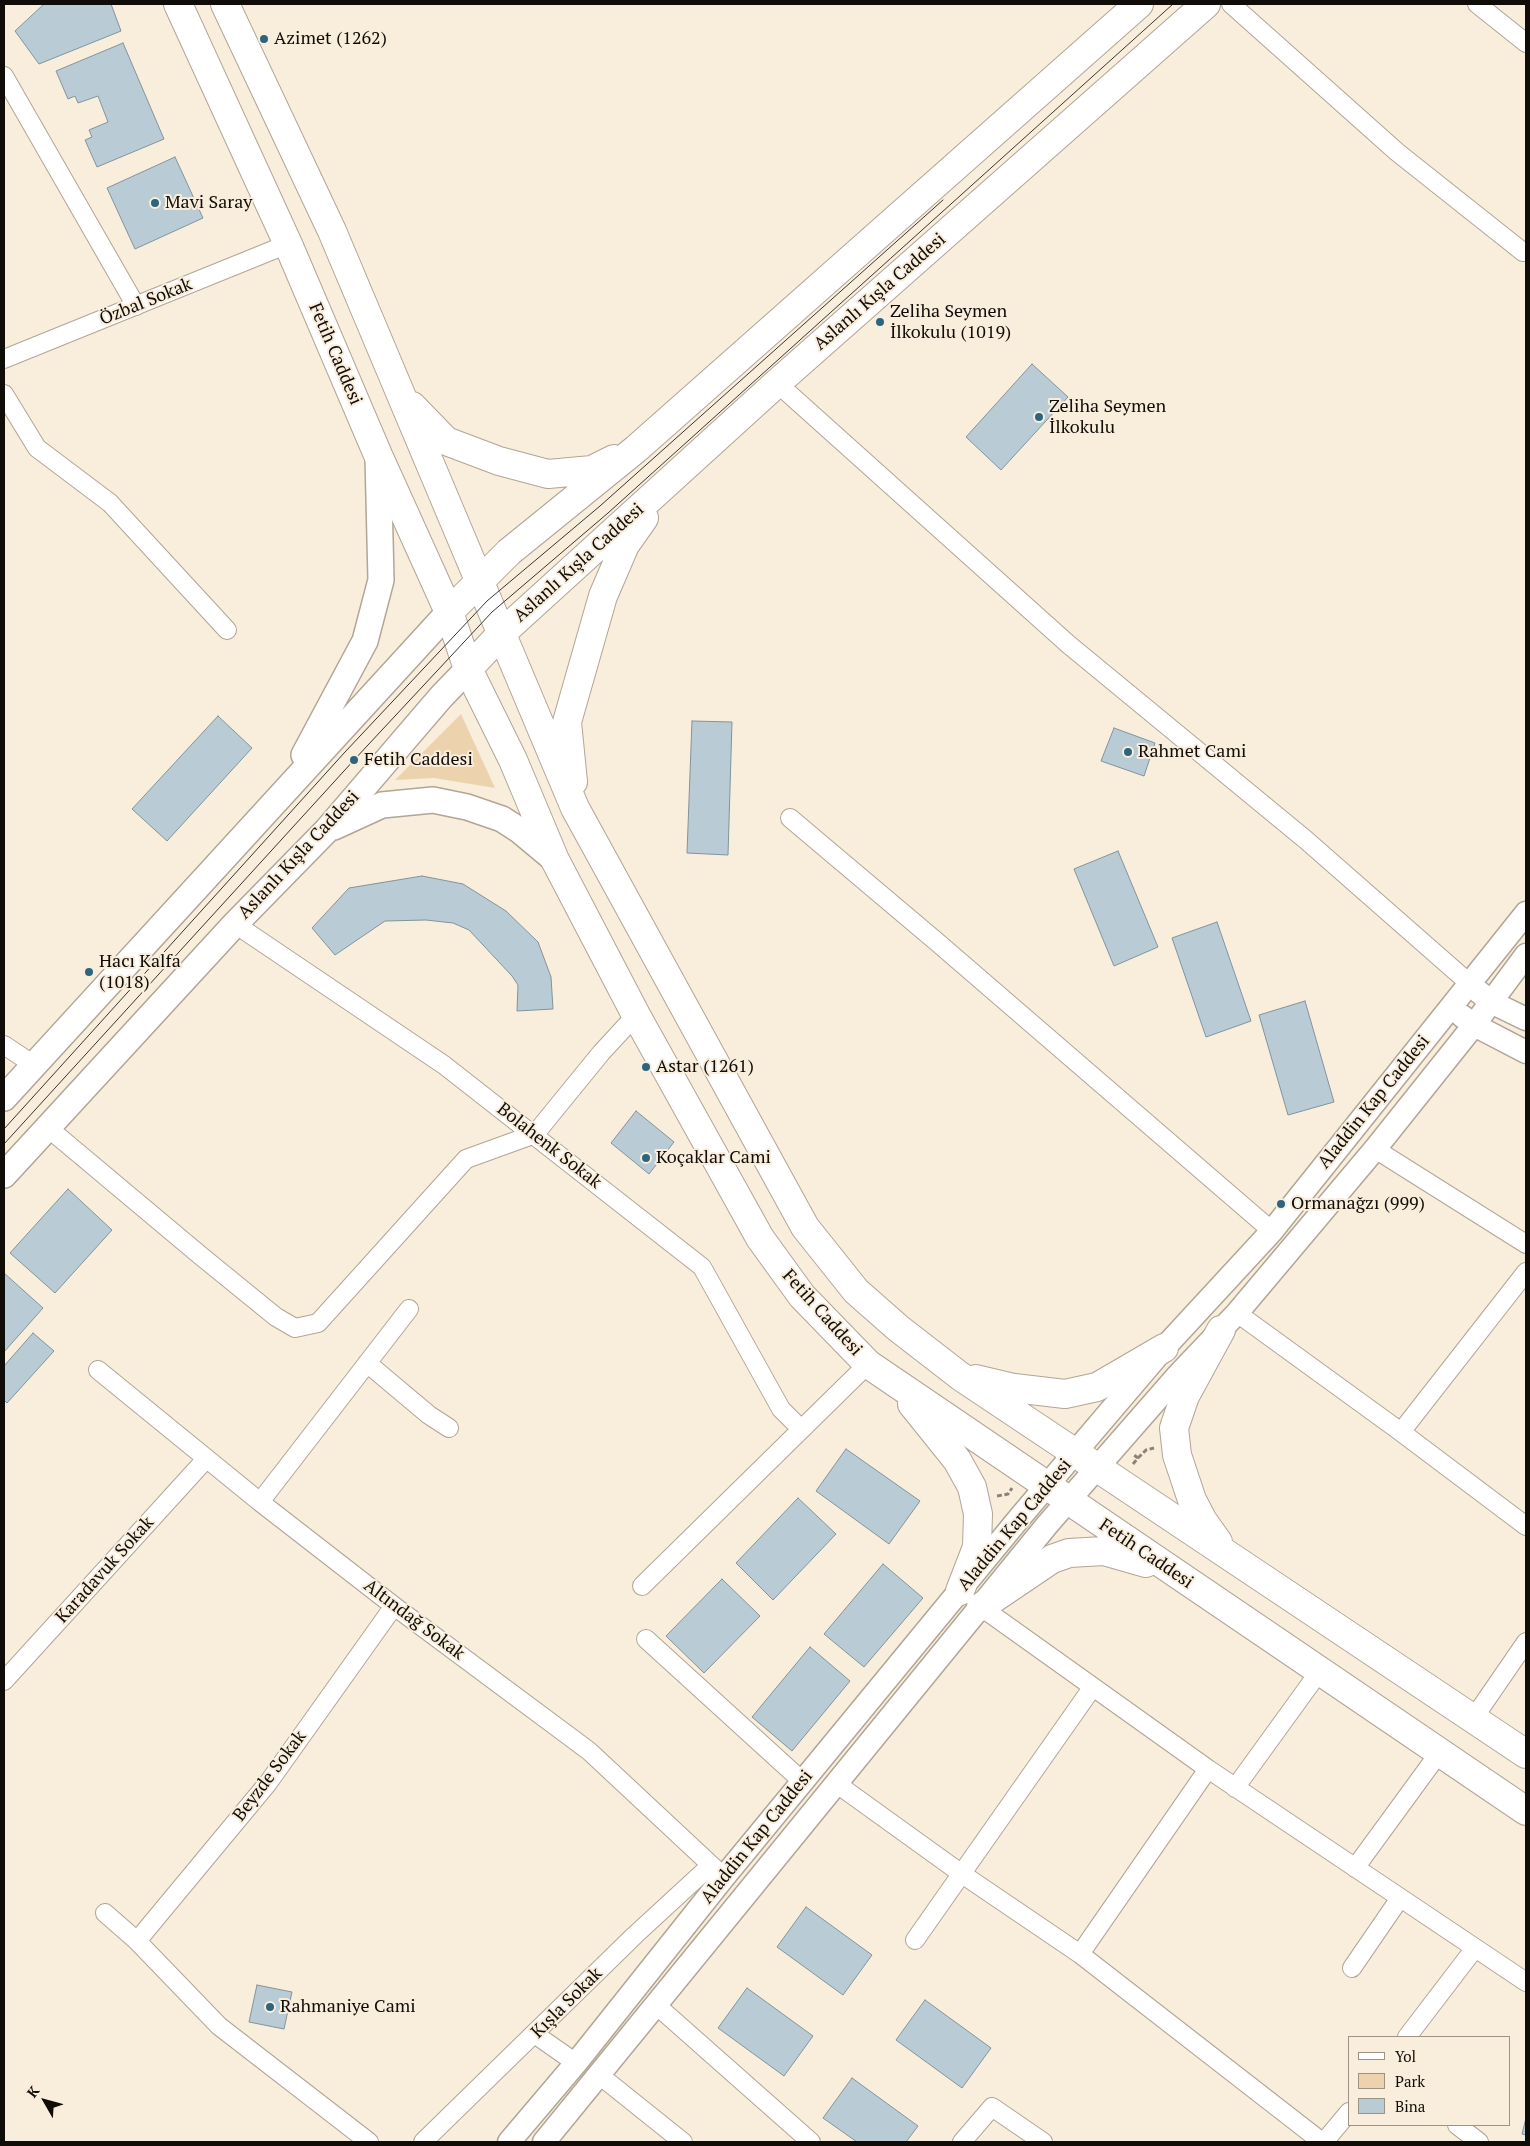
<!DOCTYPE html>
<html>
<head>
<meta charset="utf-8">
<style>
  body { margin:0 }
  #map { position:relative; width:1530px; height:2146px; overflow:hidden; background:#f9eddc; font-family:"PT Serif",serif }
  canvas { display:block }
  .frame { position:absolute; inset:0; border:5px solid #100c07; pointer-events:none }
  .legend { position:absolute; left:1348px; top:2036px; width:162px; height:90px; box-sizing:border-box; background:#f9eddc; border:1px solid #9c9387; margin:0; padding:6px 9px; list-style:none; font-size:15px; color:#100c07 }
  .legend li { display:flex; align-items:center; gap:10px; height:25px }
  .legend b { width:25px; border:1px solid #9c9387 }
  .north { position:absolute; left:20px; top:2076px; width:50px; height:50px; -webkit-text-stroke:4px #f9eddc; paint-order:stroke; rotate:308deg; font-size:14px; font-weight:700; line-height:20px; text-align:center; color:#100c07 }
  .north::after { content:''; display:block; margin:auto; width:18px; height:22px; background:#100c07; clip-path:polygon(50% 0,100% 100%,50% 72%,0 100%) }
</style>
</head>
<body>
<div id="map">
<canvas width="1530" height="2146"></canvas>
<div class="frame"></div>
<ul class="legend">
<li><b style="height:6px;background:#fff"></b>Yol</li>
<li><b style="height:14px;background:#edd2ae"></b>Park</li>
<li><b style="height:14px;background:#b9ccd6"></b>Bina</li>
</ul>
<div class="north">K</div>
</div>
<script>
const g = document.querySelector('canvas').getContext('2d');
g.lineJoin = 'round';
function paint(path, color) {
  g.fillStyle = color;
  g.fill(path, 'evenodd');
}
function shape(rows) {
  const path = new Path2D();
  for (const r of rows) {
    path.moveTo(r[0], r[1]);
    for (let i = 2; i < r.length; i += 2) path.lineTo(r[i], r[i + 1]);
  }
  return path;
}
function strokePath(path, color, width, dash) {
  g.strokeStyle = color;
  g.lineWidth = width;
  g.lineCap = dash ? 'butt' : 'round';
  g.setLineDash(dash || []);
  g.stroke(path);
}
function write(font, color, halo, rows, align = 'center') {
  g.font = font + ' "PT Serif",serif';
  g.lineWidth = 4;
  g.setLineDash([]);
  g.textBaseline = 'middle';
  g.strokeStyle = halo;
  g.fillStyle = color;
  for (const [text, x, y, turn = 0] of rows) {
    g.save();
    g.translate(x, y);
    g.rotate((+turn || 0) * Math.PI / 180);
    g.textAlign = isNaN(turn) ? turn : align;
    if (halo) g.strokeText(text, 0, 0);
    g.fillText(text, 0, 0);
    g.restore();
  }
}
paint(shape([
  [461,714,495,788,434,778,395,780]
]), '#edd2ae');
const building = shape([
  [44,4,111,4,121,31,39,64,15,31,44,4],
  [123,43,164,139,97,167,85,140,92,137,89,130,108,122,98,96,78,103,75,96,68,99,56,71,123,43],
  [175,157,203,218,135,249,107,188,175,157],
  [1032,364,1068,397,1001,470,966,437,1032,364],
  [218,716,252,748,167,841,132,809,218,716],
  [692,721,732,722,728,855,687,853,692,721],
  [1114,728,1155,743,1144,776,1101,761,1114,728],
  [1118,851,1158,947,1114,966,1074,869,1118,851],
  [422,876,463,884,506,911,538,942,551,977,553,1009,517,1011,518,985,512,976,469,930,453,923,426,920,385,921,335,955,312,928,349,888,422,876],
  [1217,922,1251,1021,1206,1037,1172,938,1217,922],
  [1305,1001,1334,1102,1288,1115,1259,1015,1305,1001],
  [636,1111,674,1142,649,1174,611,1143,636,1111],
  [68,1189,112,1230,55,1293,10,1253,68,1189],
  [4,1273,43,1308,4,1352,4,1273],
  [33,1333,54,1351,7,1403,4,1400,4,1366,33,1333],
  [846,1449,920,1501,889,1544,816,1491,846,1449],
  [798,1498,836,1534,773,1600,736,1563,798,1498],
  [883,1564,923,1598,864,1667,824,1634,883,1564],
  [722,1579,760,1616,704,1673,666,1636,722,1579],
  [810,1647,850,1681,792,1751,752,1717,810,1647],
  [806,1907,872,1955,843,1995,777,1947,806,1907],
  [257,1985,292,1992,284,2029,249,2022,257,1985],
  [747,1988,813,2036,784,2076,718,2028,747,1988],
  [925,2000,991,2048,962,2088,896,2040,925,2000],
  [852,2078,918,2126,906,2142,857,2142,823,2118,852,2078],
  [1526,2118,1526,2135,1522,2134,1526,2118]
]);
paint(building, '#b9ccd6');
strokePath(building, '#81939c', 1);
const minor = shape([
  [1231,4,1397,152,1523,252],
  [1477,4,1526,43],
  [4,76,136,306],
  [4,359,288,244],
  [777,383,1068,644,1306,840,1469,983],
  [4,394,37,448,110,503,227,630],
  [790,818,937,942,1272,1231],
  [235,924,444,1065,702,1267,781,1409,801,1429],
  [4,1045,34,1065],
  [47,1127,201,1256,276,1317,295,1328,318,1323,466,1159,535,1134,601,1053,636,1015],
  [1375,1149,1526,1244],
  [1526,1272,1401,1432,1526,1526],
  [1237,1313,1401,1432],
  [367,1363,429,1415,449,1428],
  [98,1370,260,1502,394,1606,589,1751,724,1877],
  [260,1502,409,1309],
  [642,1586,868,1364],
  [981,1607,1208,1769,1526,1982],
  [646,1639,802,1781],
  [4,1681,206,1459],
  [1473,1719,1526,1642],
  [837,1784,962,1874,1080,1954,1322,2142],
  [1235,1788,1319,1672],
  [1355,1868,1439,1753],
  [105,1913,137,1941,219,2026,369,2142],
  [915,1940,1092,1688],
  [137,1941,268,1783,394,1606],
  [1080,1954,1208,1769],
  [1352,1968,1400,1898],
  [655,2004,811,2142],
  [536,2035,576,2063],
  [1407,2037,1475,1948],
  [598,2074,683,2142],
  [1457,2125,1479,2142],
  [423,2142,635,1935,711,1865],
  [962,2142,992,2107,1043,2142],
  [1324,2142,1349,2112]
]);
const tertiary = shape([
  [1479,992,1491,1002,1526,1019],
  [1462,1016,1474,1025,1526,1052],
  [509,2142,576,2063,724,1877,1021,1516,1164,1348,1272,1231,1526,913],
  [544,2142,1047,1525,1179,1374,1237,1313,1375,1149,1474,1025,1526,955]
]);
const secondary = shape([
  [304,755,365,641,381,580,378,457],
  [334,827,382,805,433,800,467,807,502,819,519,830,555,860],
  [4,1098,449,612],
  [4,1175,235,924,327,830,441,697,468,669]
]);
const primary = shape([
  [178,4,288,244,378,455,449,612,468,669,513,760,555,860,636,1015,760,1238,802,1296,868,1364,1526,1811],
  [225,4,332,231,575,808,805,1227,856,1291,898,1328,960,1376,1526,1754],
  [412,406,446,441,499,461,548,474,592,470,614,459],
  [449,612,509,552,636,449,1139,4],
  [468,669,502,633,777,383,1206,4],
  [573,782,567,722,603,596,625,545,644,518],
  [976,1379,1014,1388,1065,1394,1097,1387,1164,1348],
  [912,1404,957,1460,972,1487,978,1514,977,1547,960,1591],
  [1218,1542,1203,1521,1192,1500,1177,1455,1174,1428,1185,1396,1221,1330],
  [981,1607,1052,1559,1069,1553,1104,1551,1146,1563]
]);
strokePath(minor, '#b1a596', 20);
strokePath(tertiary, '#b1a596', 25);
strokePath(secondary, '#b1a596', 28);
strokePath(primary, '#b1a596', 30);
strokePath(shape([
  [1138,1458,1146,1450,1154,1448],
  [1133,1464,1138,1458,1134,1455],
  [997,1496,1008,1494,1012,1488]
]), '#8b8377', 3, [5, 2.5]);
strokePath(minor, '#fff', 18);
strokePath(tertiary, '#fff', 22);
strokePath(secondary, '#fff', 25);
strokePath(primary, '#fff', 28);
strokePath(shape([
  [4,1129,345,752,487,601,600,506,943,200],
  [4,1144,354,760,492,612,608,513,1173,4]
]), '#3a352e', 1);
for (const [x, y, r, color] of [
  [264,39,5,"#2d657f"],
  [155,203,5,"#2d657f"],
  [880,322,5,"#2d657f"],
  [1039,417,5,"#2d657f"],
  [1128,752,5,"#2d657f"],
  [354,760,5,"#2d657f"],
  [89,972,5,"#2d657f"],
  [646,1067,5,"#2d657f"],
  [646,1158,5,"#2d657f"],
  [1281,1204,5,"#2d657f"],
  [270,2007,5,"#2d657f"]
]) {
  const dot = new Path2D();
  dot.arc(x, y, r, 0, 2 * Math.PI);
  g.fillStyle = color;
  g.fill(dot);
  strokePath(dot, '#f9eddc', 2);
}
write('18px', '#100c07', '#f9eddc', [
  ["Azimet (1262)",274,39],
  ["Mavi Saray",165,203],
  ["Zeliha Seymen",890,312],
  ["İlkokulu (1019)",890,333],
  ["Zeliha Seymen",1049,407],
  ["İlkokulu",1049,428],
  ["Rahmet Cami",1138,752],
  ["Fetih Caddesi",364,760],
  ["Hacı Kalfa",99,962],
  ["(1018)",99,983],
  ["Astar (1261)",656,1067],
  ["Koçaklar Cami",656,1158],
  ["Ormanağzı (999)",1291,1204],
  ["Rahmaniye Cami",280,2007]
], 'left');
write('18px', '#100c07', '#f9eddc', [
  ["Aslanlı Kışla Caddesi",880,292,-41],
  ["Özbal Sokak",146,302,-22],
  ["Fetih Caddesi",335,354,67],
  ["Aslanlı Kışla Caddesi",579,563,-42],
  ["Aslanlı Kışla Caddesi",299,855,-47],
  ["Aladdin Kap Caddesi",1374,1102,-51],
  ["Bolahenk Sokak",549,1146,38],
  ["Fetih Caddesi",822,1313,48],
  ["Aladdin Kap Caddesi",1015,1525,-50],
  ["Fetih Caddesi",1146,1554,34],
  ["Karadavuk Sokak",105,1570,-48],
  ["Altındağ Sokak",414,1620,37],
  ["Beyzde Sokak",270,1776,-53],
  ["Aladdin Kap Caddesi",757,1837,-51],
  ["Kışla Sokak",567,2003,-45]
]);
</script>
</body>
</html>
